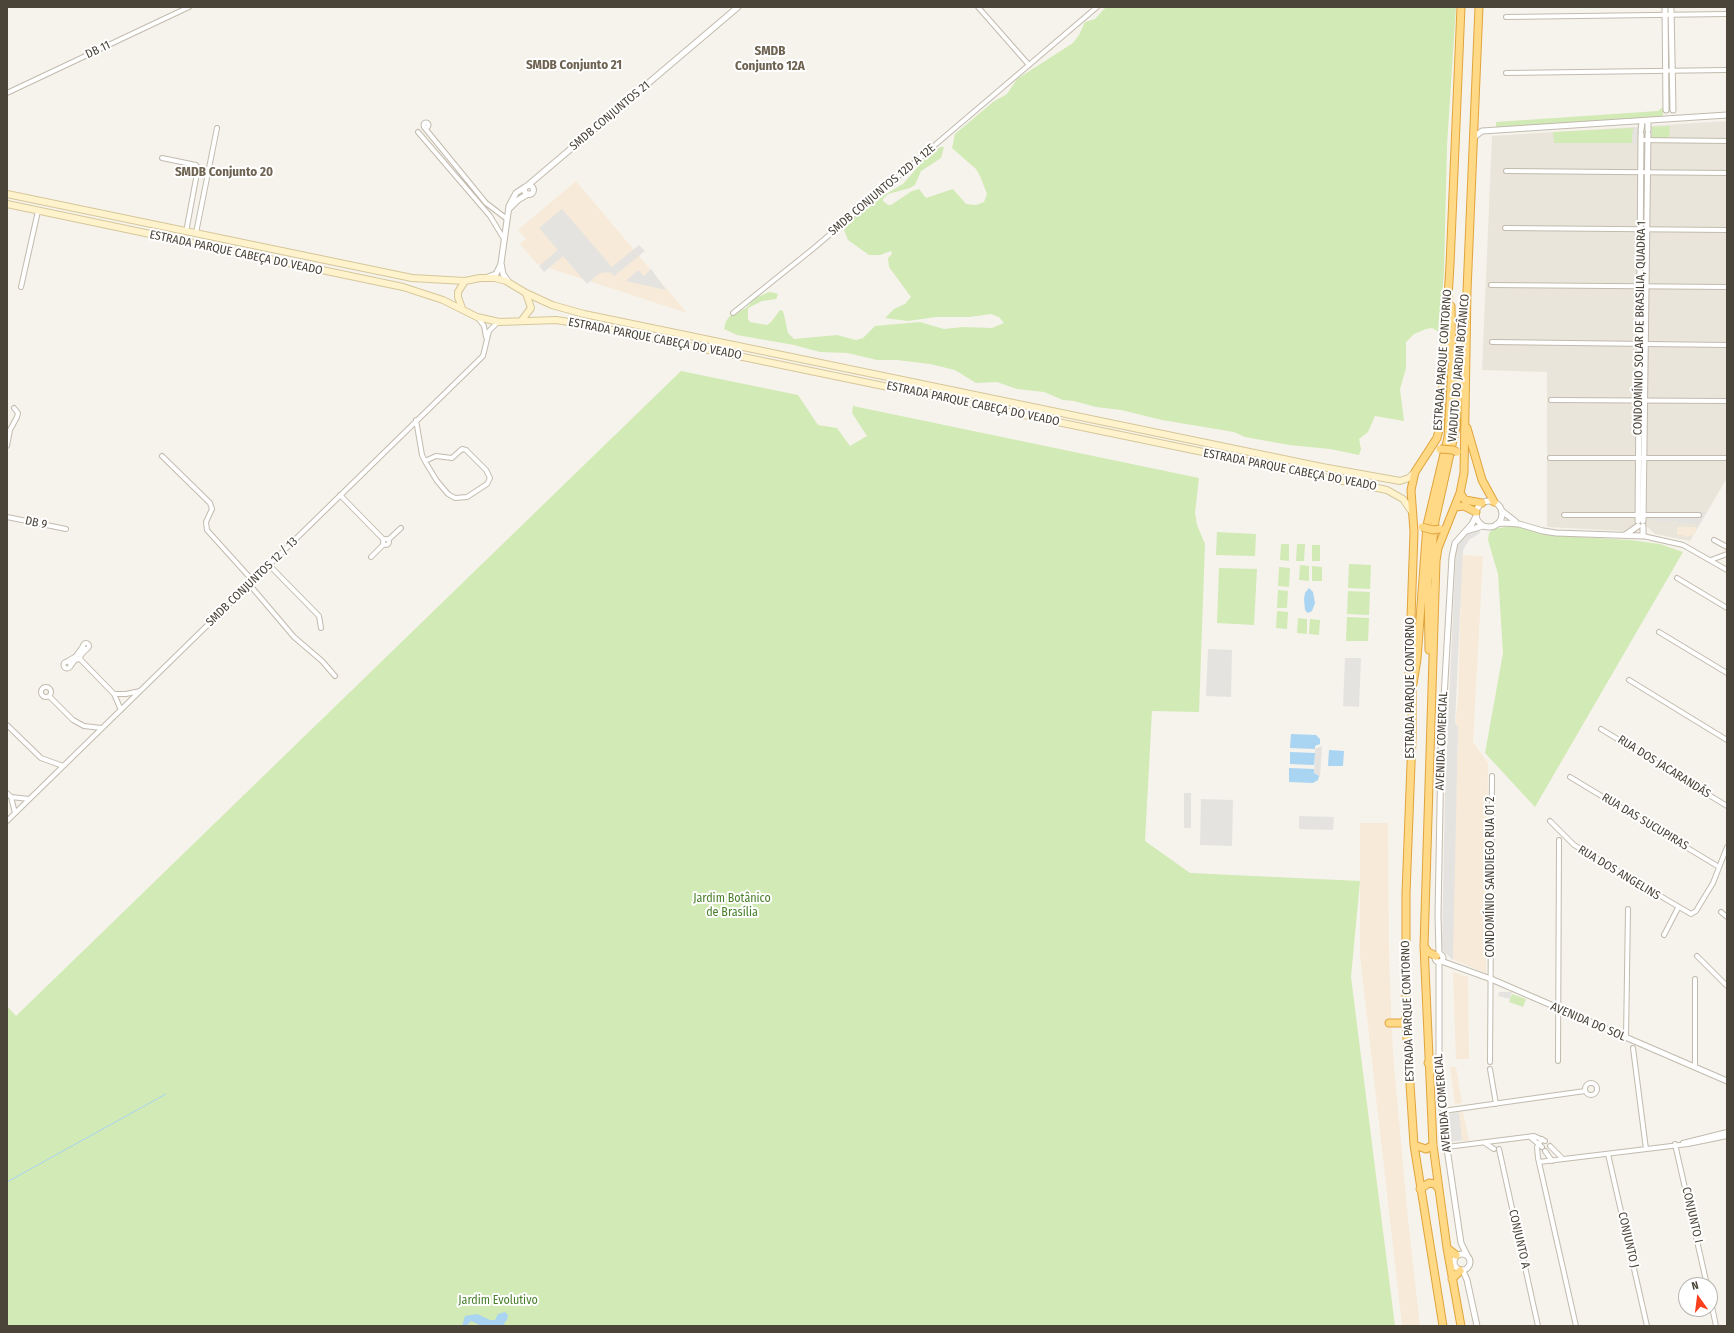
<!DOCTYPE html>
<html>
<head>
<meta charset="utf-8">
<style>
  body { margin:0 }
  #map { position:relative; width:1734px; height:1333px; overflow:hidden; background:#f6f3ec; font-family:"Fira Sans Condensed",sans-serif }
  canvas { display:block }
  .frame { position:absolute; inset:0; border:8px solid #4b4439; pointer-events:none }
  .north { position:absolute; left:1678px; top:1277px; width:40px; height:40px; box-sizing:border-box; background:#fff; border:1px solid #b7b4b0; border-radius:50%; rotate:346deg; font-size:11px; font-weight:700; line-height:16px; text-align:center; color:#4b4439 }
  .north::after { content:''; display:block; margin:auto; width:14px; height:18px; background:#fc3f1d; clip-path:polygon(50% 0,100% 100%,50% 72%,0 100%) }
</style>
</head>
<body>
<div id="map">
<canvas width="1734" height="1333"></canvas>
<div class="frame"></div>
<div class="north">N</div>
</div>
<script>
const g = document.querySelector('canvas').getContext('2d');
g.lineJoin = 'round';
function paint(path, color) {
  g.fillStyle = color;
  g.fill(path, 'evenodd');
}
function shape(rows) {
  const path = new Path2D();
  for (const r of rows) {
    if (r.length === 3) {
      path.moveTo(r[0] + r[2], r[1]);
      path.arc(r[0], r[1], r[2], 0, 2 * Math.PI);
      continue;
    }
    path.moveTo(r[0], r[1]);
    for (let i = 2; i < r.length; i += 2) path.lineTo(r[i], r[i + 1]);
  }
  return path;
}
function strokePath(path, color, width, dash) {
  g.strokeStyle = color;
  g.lineWidth = width;
  g.lineCap = dash ? 'butt' : 'round';
  g.setLineDash(dash || []);
  g.stroke(path);
}
function write(font, color, halo, rows, align = 'center') {
  g.font = font + ' "Fira Sans Condensed",sans-serif';
  g.lineWidth = 4;
  g.setLineDash([]);
  g.textBaseline = 'middle';
  g.strokeStyle = halo;
  g.fillStyle = color;
  for (const [text, x, y, turn = 0] of rows) {
    g.save();
    g.translate(x, y);
    g.rotate((+turn || 0) * Math.PI / 180);
    g.textAlign = isNaN(turn) ? turn : align;
    if (halo) g.strokeText(text, 0, 0);
    g.fillText(text, 0, 0);
    g.restore();
  }
}
paint(shape([
  [1727,121,1727,478,1690,541,1655,534,1646,526,1633,526,1623,531,1547,527,1547,372,1482,370,1492,136]
]), '#eae5da');
paint(shape([
  [576,181,687,313,537,264,520,244,526,239,518,230],
  [1677,527,1696,527,1696,531,1694,535,1684,537,1684,535,1677,535],
  [1462,555,1483,556,1473,742,1488,763,1486,973,1452,959,1458,728,1455,723,1458,700],
  [1360,823,1388,823,1389,958,1393,1054,1408,1219,1420,1326,1402,1326,1360,955],
  [1453,972,1468,977,1469,1059,1456,1059],
  [1450,1067,1456,1067,1462,1103,1455,1104],
  [1463,1112,1469,1141,1461,1141,1457,1113]
]), '#f7ead8');
paint(shape([
  [1106,7,1456,7,1447,145,1444,272,1442,297,1445,317,1444,331,1439,332,1432,328,1426,329,1414,334,1406,342,1406,368,1400,389,1404,421,1375,416,1368,432,1359,439,1361,449,1359,455,1330,449,1289,445,1245,437,1234,432,1162,420,1121,410,1096,407,1074,401,1063,400,1044,392,1017,389,997,382,976,383,955,370,930,364,897,360,877,360,848,353,820,352,794,345,737,335,724,329,726,321,730,316,746,308,755,298,769,292,775,293,778,294,777,297,776,299,762,301,748,308,748,319,750,322,767,325,771,322,780,310,783,311,785,319,788,333,794,339,837,335,856,340,863,338,875,326,920,322,944,329,963,327,992,328,1004,323,999,317,991,314,969,317,936,317,908,321,885,318,894,309,905,304,911,297,889,267,888,258,892,254,891,251,880,255,869,255,848,240,844,230,864,207,903,184,931,152,941,147,944,147,941,158,921,171,915,185,910,188,888,194,883,199,883,201,888,205,891,205,912,191,919,189,926,198,953,189,966,204,976,205,984,202,987,194,980,176,976,169,952,148,955,134,993,102,1007,94,1017,79,1073,43,1079,35,1085,22,1095,19],
  [1663,107,1663,116,1659,117,1496,127,1496,122,1658,111],
  [1670,126,1669,138,1652,138,1652,127],
  [1633,128,1632,143,1554,143,1553,132],
  [681,371,798,395,818,425,837,428,850,446,867,436,852,413,853,406,1199,478,1195,513,1197,525,1205,544,1199,712,1152,711,1145,841,1190,873,1360,881,1351,977,1395,1326,7,1326,7,1006,16,1016],
  [1511,526,1519,526,1544,534,1563,536,1630,540,1660,544,1683,552,1535,807,1485,753,1503,653,1498,574,1488,540,1489,533,1493,529],
  [1217,532,1256,534,1255,556,1216,555],
  [1281,544,1289,544,1289,561,1280,560],
  [1297,544,1305,544,1304,561,1296,561],
  [1312,545,1320,545,1320,561,1312,561],
  [1349,564,1371,565,1370,589,1348,588],
  [1300,565,1309,566,1309,581,1299,580],
  [1312,566,1322,567,1322,581,1312,581],
  [1279,567,1290,568,1289,587,1278,586],
  [1219,568,1257,569,1254,625,1217,623],
  [1278,590,1288,591,1287,608,1277,608],
  [1348,591,1370,592,1369,615,1347,614],
  [1277,611,1288,612,1287,629,1276,628],
  [1347,617,1369,618,1368,641,1346,641],
  [1298,618,1307,619,1307,634,1297,633],
  [1310,619,1320,620,1319,635,1309,634],
  [1512,994,1526,999,1523,1007,1509,1002]
]), '#d2eab5');
paint(shape([
  [1633,128,1638,128,1637,143,1632,143],
  [562,209,612,267,639,245,645,251,614,276,610,272,600,273,587,284,563,256,544,272,539,266,558,250,539,228],
  [651,269,666,290,626,281,638,270,644,276],
  [1677,512,1707,512,1698,527,1694,523,1678,523],
  [1651,517,1675,517,1675,521,1651,521],
  [1479,529,1480,533,1469,540,1463,550,1455,723,1458,727,1453,960,1443,951,1442,946,1445,791,1455,568,1456,550,1461,539,1465,533],
  [1208,649,1232,650,1231,697,1206,696],
  [1345,658,1361,658,1359,707,1343,706],
  [1322,746,1320,777,1314,773,1315,749],
  [1184,793,1191,793,1191,828,1184,828],
  [1201,799,1233,800,1232,846,1200,845],
  [1299,816,1334,817,1333,830,1299,829],
  [1499,992,1512,992,1510,999,1498,996],
  [1459,1112,1462,1140,1451,1142,1448,1114]
]), '#e5e3e0');
paint(shape([
  [1309,588,1313,592,1315,603,1312,611,1308,613,1305,610,1304,599,1305,593],
  [1291,734,1316,735,1320,739,1320,744,1315,746,1315,749,1290,748],
  [1329,750,1344,751,1343,766,1328,766],
  [1290,752,1315,753,1314,765,1290,764],
  [1289,768,1314,769,1314,773,1319,776,1318,780,1313,783,1289,782],
  [505,1312,508,1315,507,1320,504,1323,505,1326,482,1326,471,1321,466,1326,462,1326,465,1316,477,1314,490,1320,495,1320,498,1314]
]), '#a9d4f2');
strokePath(shape([
  [7,1182,166,1094]
]), '#a9d4f2', 1);
const minor = shape([
  [978,7,1029,65],
  [1506,17,1727,14],
  [1506,73,1727,70],
  [7,93,189,7],
  [426,125,2.5],
  [424,127,486,203,507,219],
  [418,132,490,216,504,239],
  [1641,140,1727,141],
  [162,158,196,165,198,168,186,232],
  [1506,171,1727,173],
  [1505,228,1727,230],
  [196,233,217,128],
  [1491,285,1727,287],
  [21,287,38,211],
  [733,313,814,248,1097,7],
  [478,318,484,326,486,337],
  [1492,342,1727,345],
  [1551,400,1727,401],
  [416,420,422,455,426,463,437,481,448,494,455,498,467,497,487,484,490,478,486,470,466,450,462,449,452,458,436,456,425,461],
  [7,446,10,430,17,417,18,413,14,408],
  [162,456,210,503,212,509,206,522,207,530,253,581],
  [1550,458,1727,458],
  [340,495,384,540],
  [1564,515,1699,515],
  [7,517,66,529],
  [1643,536,1683,545,1727,570],
  [386,542,3],
  [388,540,401,528],
  [1714,540,1727,547],
  [371,557,384,544],
  [1711,560,1727,554],
  [269,565,319,616,321,628],
  [1677,578,1727,608],
  [249,584,294,637,322,661,335,676],
  [1659,632,1727,673],
  [86,646,3],
  [87,649,81,655,80,659,114,694,126,694,140,691],
  [67,665,3.5],
  [66,662,76,656,83,646],
  [70,667,75,660,80,659],
  [1629,680,1727,740],
  [46,692,5],
  [114,694,121,710],
  [49,696,73,720,84,726,101,728],
  [7,725,41,758,63,766],
  [1601,729,1727,806],
  [1570,777,1719,867],
  [7,793,11,797,15,813],
  [11,797,29,799],
  [7,821,483,356,489,331,498,322],
  [1550,821,1574,845,1691,914,1696,911,1713,883,1727,847],
  [1721,912,1727,917],
  [1664,935,1678,908],
  [1697,956,1727,986],
  [1626,1038,1628,909],
  [1633,1048,1646,1149],
  [1558,1061,1559,840],
  [1490,1062,1492,776],
  [1695,1067,1695,979],
  [1490,1069,1496,1104],
  [1591,1089,6],
  [1443,1111,1585,1091],
  [1530,1137,1542,1147],
  [1542,1139,1537,1147,1538,1158,1576,1326],
  [1485,1143,1494,1149],
  [1683,1143,1727,1132],
  [1675,1144,1707,1285],
  [1550,1146,1562,1158],
  [1447,1147,1534,1136,1545,1141],
  [1499,1149,1538,1326],
  [1545,1151,1552,1161],
  [1608,1154,1647,1326],
  [1539,1162,1688,1144,1727,1136],
  [1710,1297,1716,1326]
]);
const tertiary = shape([
  [1665,7,1666,110],
  [1671,7,1673,110],
  [1641,130,1642,122],
  [1648,130,1648,121],
  [1473,138,1482,131,1727,115],
  [529,190,4.5],
  [527,186,738,7],
  [509,209,518,200,528,194],
  [488,277,496,274,501,264],
  [508,281,503,274,501,263,509,206,516,193,525,187],
  [1489,514,13],
  [1502,511,1516,522],
  [1638,521,1641,134],
  [1643,521,1648,134],
  [1497,524,1503,523,1519,524,1543,531,1556,533,1643,536,1643,526],
  [1466,531,1483,526],
  [1625,535,1638,526],
  [1439,954,1438,915,1441,751,1452,557,1455,543,1472,524,1476,516],
  [1439,958,4],
  [1441,961,1491,979,1727,1081],
  [1439,962,1439,1063,1446,1142,1461,1243,1467,1255],
  [1462,1262,8],
  [1463,1271,1467,1280,1477,1326]
]);
const secondary = shape([
  [7,194,412,278,465,281],
  [7,204,403,287,443,300,477,317,499,322,556,320,588,325,1387,490,1403,499,1412,512],
  [462,308,458,297,458,292,465,281,480,278,495,278,506,281,526,293,552,305,584,314,1322,467,1400,481,1409,478,1415,472],
  [522,320,531,308,526,293]
]);
const trunk = shape([
  [1467,428,1482,480,1494,502],
  [1460,493,1465,500,1482,503],
  [1456,507,1464,506,1476,512],
  [1429,650,1428,581,1435,521,1456,427,1461,352],
  [1413,684,1417,659,1427,525,1448,437,1452,367,1451,306],
  [1424,946,1428,952,1436,956],
  [1389,1023,1406,1023],
  [1428,1063,1439,1063],
  [1414,1145,1426,1149,1433,1145],
  [1420,1189,1429,1183,1435,1184,1438,1188],
  [1447,1248,1456,1255],
  [1452,1279,1460,1271],
  [1443,1326,1414,1145,1406,1023,1406,893,1412,738,1412,688,1409,674,1414,532,1411,490,1415,472,1437,438,1440,426,1450,265,1461,7],
  [1461,1326,1447,1248,1433,1145,1424,946,1436,561,1438,548,1460,493,1464,473,1467,291,1479,7]
]);
strokePath(minor, '#c2bbae', 6);
strokePath(tertiary, '#c2bbae', 7);
strokePath(secondary, '#d6c79b', 8);
strokePath(trunk, '#e0a43c', 9);
strokePath(minor, '#fff', 4);
strokePath(tertiary, '#fff', 5);
strokePath(secondary, '#fff3cd', 6);
strokePath(trunk, '#ffd985', 7);
const trunkBridge = shape([
  [1440,449,1453,450,1457,452],
  [1422,527,1433,530,1440,529]
]);
strokePath(trunkBridge, '#e0a43c', 9, []);
strokePath(trunkBridge, '#ffd985', 7);
write('12px', '#4b4439', '#fff', [
  ["DB 11",98,50,-25],
  ["SMDB CONJUNTOS 21",610,116,-40],
  ["SMDB CONJUNTOS 12D A 12E",882,190,-40],
  ["ESTRADA PARQUE CABEÇA DO VEADO",236,253,12],
  ["CONDOMÍNIO SOLAR DE BRASILIA, QUADRA 1",1640,328,-89],
  ["ESTRADA PARQUE CABEÇA DO VEADO",655,339,11],
  ["ESTRADA PARQUE CONTORNO",1443,360,-86],
  ["VIADUTO DO JARDIM BOTÂNICO",1459,368,-85],
  ["ESTRADA PARQUE CABEÇA DO VEADO",973,404,12],
  ["ESTRADA PARQUE CABEÇA DO VEADO",1290,470,11],
  ["DB 9",36,523,12],
  ["SMDB CONJUNTOS 12 / 13",252,582,-44],
  ["ESTRADA PARQUE CONTORNO",1411,688,-90],
  ["AVENIDA COMERCIAL",1442,741,-88],
  ["RUA DOS JACARANDÁS",1664,767,32],
  ["RUA DAS SUCUPIRAS",1645,822,31],
  ["RUA DOS ANGELINS",1619,873,31],
  ["CONDOMÍNIO SANDIEGO RUA 01 2",1491,877,-90],
  ["ESTRADA PARQUE CONTORNO",1408,1011,-92],
  ["AVENIDA DO SOL",1588,1022,23],
  ["AVENIDA COMERCIAL",1443,1103,-95],
  ["CONJUNTO I",1692,1215,77],
  ["CONJUNTO A",1519,1239,77],
  ["CONJUNTO J",1628,1240,77]
]);
write('12px', '#4a7f2a', '#fff', [
  ["Jardim Botânico",732,899],
  ["de Brasília",732,913],
  ["Jardim Evolutivo",498,1301]
]);
write('bold 13px', '#6e6250', '#fff', [
  ["SMDB",770,51],
  ["Conjunto 12A",770,66],
  ["SMDB Conjunto 21",574,65],
  ["SMDB Conjunto 20",224,172]
]);
</script>
</body>
</html>
